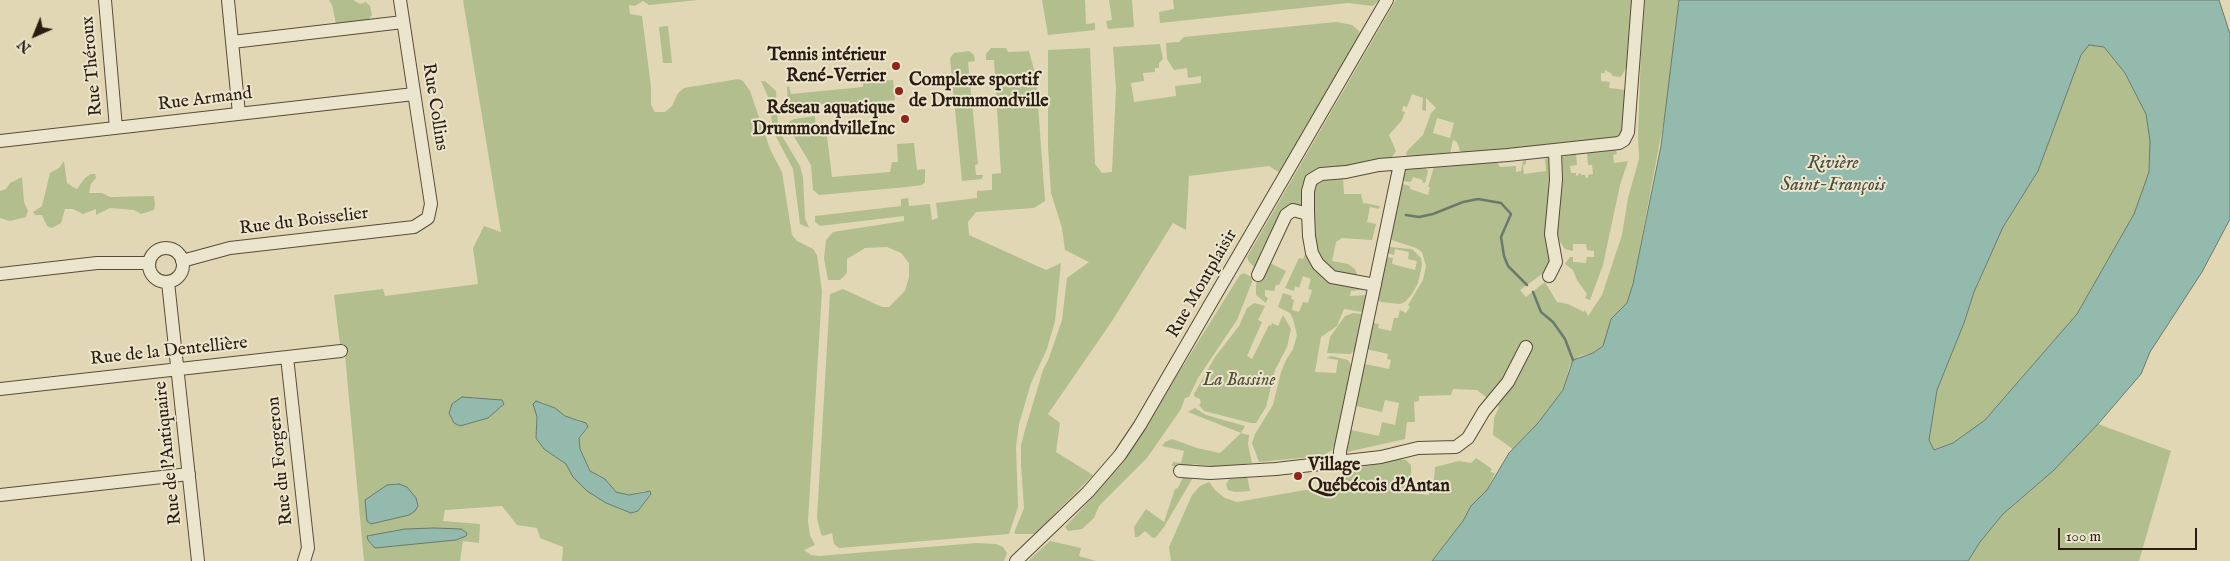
<!DOCTYPE html>
<html>
<head>
<meta charset="utf-8">
<style>
  body { margin:0 }
  #map { position:relative; width:2230px; height:561px; overflow:hidden; background:#e1d7b4; font-family:"IM FELL English",serif }
  canvas { display:block }
  .north { position:absolute; left:10px; top:10px; width:50px; height:50px; -webkit-text-stroke:4px #ece5ce; paint-order:stroke; rotate:224deg; font-size:14px; font-weight:700; line-height:20px; text-align:center; color:#2a1c10 }
  .north::after { content:''; display:block; margin:auto; width:18px; height:22px; background:#2a1c10; clip-path:polygon(50% 0,100% 100%,50% 72%,0 100%) }
  .scale { position:absolute; left:2058px; top:528px; width:139px; height:22px; box-sizing:border-box; border:2px solid #2a1c10; border-top:0; padding-left:6px; font-size:15px; line-height:18px; white-space:nowrap; color:#2a1c10; -webkit-text-stroke:4px #ece5ce; paint-order:stroke }
</style>
</head>
<body>
<div id="map">
<canvas width="2230" height="561"></canvas>
<div class="north">N</div>
<div class="scale">100 m</div>
</div>
<script>
const g = document.querySelector('canvas').getContext('2d');
g.lineJoin = 'round';
function paint(path, color) {
  g.fillStyle = color;
  g.fill(path, 'evenodd');
}
function shape(rows) {
  const path = new Path2D();
  for (const r of rows) {
    if (r.length === 3) {
      path.moveTo(r[0] + r[2], r[1]);
      path.arc(r[0], r[1], r[2], 0, 2 * Math.PI);
      continue;
    }
    path.moveTo(r[0], r[1]);
    for (let i = 2; i < r.length; i += 2) path.lineTo(r[i], r[i + 1]);
  }
  return path;
}
function strokePath(path, color, width, dash) {
  g.strokeStyle = color;
  g.lineWidth = width;
  g.lineCap = dash ? 'butt' : 'round';
  g.setLineDash(dash || []);
  g.stroke(path);
}
function write(font, color, halo, rows, align = 'center') {
  g.font = font + ' "IM FELL English",serif';
  g.lineWidth = 4;
  g.setLineDash([]);
  g.textBaseline = 'middle';
  g.strokeStyle = halo;
  g.fillStyle = color;
  for (const [text, x, y, turn = 0] of rows) {
    g.save();
    g.translate(x, y);
    g.rotate((+turn || 0) * Math.PI / 180);
    g.textAlign = isNaN(turn) ? turn : align;
    if (halo) g.strokeText(text, 0, 0);
    g.fillText(text, 0, 0);
    g.restore();
  }
}
paint(shape([
  [329,0,353,0,360,4,366,2,370,6,372,15,368,20,336,24,332,5],
  [463,0,698,0,649,5,643,1,635,6,629,5,630,14,642,16,651,87,651,105,655,112,665,112,672,106,678,93,684,88,738,79,743,81,750,91,770,149,782,172,792,235,797,241,813,249,817,255,822,291,808,521,810,535,815,545,804,550,811,555,819,556,976,543,996,544,1003,547,1007,553,1004,561,562,561,563,547,540,538,537,528,517,525,502,506,445,510,443,521,480,524,479,543,463,541,460,561,364,561,344,344,340,344,334,295,383,289,385,296,478,284,473,248,484,226,501,232],
  [542,402,565,416,580,420,588,428,579,438,580,449,590,471,605,479,616,492,629,495,644,491,651,494,638,511,631,512,606,503,573,477,566,464,544,449,536,438,537,417],
  [1042,0,1085,0,1086,24,1095,23,1095,30,1048,35],
  [1109,0,1132,0,1134,27,1108,29,1106,21,1112,20],
  [1173,0,1379,0,1373,6,1348,3,1160,23,1159,12,1174,9],
  [1396,0,1634,0,1628,64,1621,77,1612,76,1612,74,1605,70,1605,73,1601,73,1601,81,1610,82,1609,88,1626,90,1622,135,1615,138,1465,154,1460,151,1457,142,1453,140,1450,154,1407,157,1406,153,1409,149,1423,135,1431,113,1436,108,1426,98,1426,111,1422,110,1423,98,1412,94,1407,107,1403,106,1402,111,1405,112,1402,120,1389,135,1396,151,1392,157,1316,173,1305,207,1287,208,1262,249,1258,266,1254,267,1249,262,1247,257],
  [1437,118,1454,123,1450,138,1433,133],
  [1645,0,1679,0,1667,104,1633,284,1627,303,1611,319,1603,346,1593,353,1579,356,1570,365,1563,390,1538,423,1513,449,1493,435,1494,418,1499,407,1477,390,1453,389,1451,395,1419,396,1419,401,1414,402,1415,422,1407,422,1405,439,1347,452,1351,430,1379,436,1382,422,1395,425,1399,403,1385,400,1382,412,1356,406,1365,364,1389,369,1391,360,1387,359,1388,354,1366,349,1373,323,1379,324,1378,328,1391,331,1394,318,1398,318,1400,310,1406,313,1410,307,1408,305,1423,280,1426,266,1422,252,1416,248,1389,239,1402,184,1410,186,1410,189,1428,195,1430,187,1428,187,1434,167,1497,162,1500,167,1516,166,1516,172,1521,171,1523,161,1526,160,1526,164,1523,165,1524,174,1546,171,1545,159,1551,157,1552,257,1546,271,1520,290,1526,297,1545,282,1557,302,1568,304,1584,312,1585,310,1588,316,1602,295,1622,235,1628,198,1639,159,1638,135,1641,51],
  [1336,22,1352,25,1359,31,1360,34,1280,173,1269,166,1189,176,1186,230,1173,223,1112,321,1048,414,1060,423,1056,452,1093,475,1035,534,1016,534,1014,533,1024,508,1021,465,1021,445,1025,430,1043,370,1049,358,1062,320,1067,278,1089,262,1065,250,1062,228,1051,193,1048,148,1048,50,1090,48,1095,164,1102,173,1112,172,1116,89,1113,47,1160,44,1163,59,1159,63,1159,68,1155,68,1155,72,1143,73,1144,81,1131,83,1134,102,1176,96,1175,86,1201,83,1201,76,1188,78,1187,68,1174,70,1167,59,1166,43,1179,42,1184,37],
  [668,26,672,63,663,63,659,27],
  [2089,45,2104,47,2125,73,2146,114,2150,141,2149,172,2134,214,2077,314,1985,420,1953,443,1934,450,1929,440,1937,390,1964,323,1974,292,2003,227,2038,171,2081,55],
  [991,48,1006,48,1008,52,1029,51,1036,77,1045,201,1034,208,976,212,968,222,969,235,1046,270,1061,263,1055,321,1047,349,1031,383,1019,424,1016,447,1018,507,1009,534,839,548,834,544,832,533,823,536,821,534,817,518,830,294,843,289,882,307,889,307,905,291,909,277,909,263,901,253,887,247,865,248,847,259,847,273,840,280,828,280,824,258,826,240,833,232,904,221,904,216,820,226,815,222,815,216,901,206,901,199,908,198,909,206,930,204,932,220,938,218,936,203,977,198,977,191,992,190,992,174,1001,173,994,60,986,60,986,54],
  [969,51,974,55,975,61,968,62,978,164,975,165,976,175,983,175,982,179,962,181,950,58,954,53],
  [893,80,895,100,850,104,849,101,814,105,814,109,793,111,788,108,787,87,789,86,791,94,863,87,863,82],
  [761,81,765,81,776,91,778,126,782,136,800,166,803,177,805,218,809,228,800,224,793,169,773,131,769,99],
  [815,116,816,129,826,128,832,177,890,172,892,162,898,162,897,144,914,143,917,170,925,169,925,182,922,185,907,187,819,195,813,190,811,165,790,130,789,122,794,119],
  [1616,150,1617,154,1613,155,1614,163,1628,161,1620,185,1603,265,1590,300,1585,298,1587,294,1577,280,1573,270,1565,264,1570,257,1573,257,1573,262,1586,263,1587,257,1594,257,1594,251,1587,250,1586,244,1573,244,1573,251,1565,249,1560,242,1557,230,1563,175,1562,157,1576,154,1577,165,1570,166,1571,173,1576,173,1576,176,1581,173,1581,175,1585,175,1586,178,1588,178,1588,175,1593,174,1592,165,1588,165,1587,153],
  [64,161,67,183,73,187,77,189,85,178,91,174,95,174,96,178,91,184,89,193,102,193,110,197,154,196,155,204,154,210,141,214,134,210,110,208,96,215,96,209,83,214,73,209,65,209,61,223,52,228,47,226,42,215,35,215,33,212,42,206,50,173,59,168],
  [1424,167,1428,171,1425,183,1422,182,1423,180,1413,177,1411,182,1403,181,1406,169],
  [22,177,24,202,28,211,26,217,10,221,0,218,0,191,6,189,10,183],
  [1317,178,1343,178,1344,194,1361,194,1363,203,1380,206,1379,209,1370,207,1367,222,1376,224,1372,240,1342,238,1336,242,1332,261,1348,264,1355,269,1359,279,1330,273,1314,246,1311,196],
  [1389,247,1412,249,1421,258,1422,265,1418,283,1412,294,1405,302,1400,304,1381,302,1376,299,1386,257,1393,258,1392,264,1415,270,1417,261,1408,259,1409,252,1395,249,1394,255,1387,253],
  [1274,248,1278,249,1270,263,1286,271,1279,285,1276,285,1274,291,1265,290,1265,296,1268,298,1266,303,1256,295,1256,284],
  [1306,252,1318,269,1367,289,1351,291,1350,296,1366,295,1364,310,1362,312,1344,309,1337,326,1321,337,1315,372,1336,373,1338,360,1326,358,1331,356,1348,360,1351,365,1335,445,1331,451,1322,456,1259,462,1252,443,1255,434,1273,405,1281,372,1286,360,1293,349,1297,335,1293,319,1290,313,1278,307,1283,293,1292,296,1291,299,1294,300,1292,310,1299,312,1303,302,1308,303,1312,290,1308,289,1311,279,1303,276,1299,288,1295,286,1294,291,1285,288,1299,258,1303,259],
  [1244,273,1251,277,1252,282,1237,320,1198,378,1189,397,1185,398,1181,409,1147,458,1099,506,1094,518,1082,529,1068,531,1065,527,1092,498,1136,441,1233,286,1240,275],
  [1254,303,1265,306,1258,320,1262,322,1247,356,1252,359,1269,325,1271,326,1272,323,1278,326,1283,315,1291,329,1287,347,1275,370,1266,407,1256,423,1251,423,1204,411,1199,405,1201,403,1200,399,1195,397,1194,394,1215,357,1239,326,1247,308],
  [1353,313,1363,314,1355,351,1350,354,1327,353,1330,337,1345,316],
  [1195,408,1206,415,1245,426,1241,433,1249,435,1248,444,1252,463,1220,467,1194,464,1182,467,1172,466,1173,462,1181,463,1184,451,1162,446,1165,442,1172,439,1197,448,1220,453,1241,433,1188,412],
  [2098,424,2171,451,2139,561,1968,561,1980,542,2003,514,2053,471],
  [1476,458,1492,469,1490,472,1495,473,1487,490,1471,506,1463,521,1432,561,1171,561,1169,547,1192,495,1200,486,1209,482,1216,491,1225,498,1237,502,1305,490,1339,491,1344,471,1399,459,1406,460,1411,465,1411,493,1429,495,1429,491,1433,491,1435,467,1459,461,1471,463],
  [1185,473,1194,476,1164,527,1156,537,1153,538,1145,531,1138,537,1135,537,1134,527,1146,509,1164,522,1175,489,1178,488],
  [1247,476,1250,491,1235,492,1228,490,1226,484,1230,478],
  [1050,541,1081,548,1079,556,1096,561,1028,561]
]), '#b2be8e');
const water = shape([
  [1679,0,2219,0,2230,34,2230,219,2202,272,2150,352,2141,374,2098,424,2053,471,2003,514,1980,542,1968,561,1432,561,1463,521,1471,506,1487,490,1509,453,1538,423,1563,390,1573,360,1593,353,1603,346,1611,319,1627,303,1633,284,1661,146,1679,0],
  [2089,45,2104,47,2125,73,2146,114,2150,141,2149,172,2134,214,2077,314,1985,420,1953,443,1934,450,1929,440,1937,390,1964,323,1974,292,2003,227,2038,171,2081,55,2089,45],
  [462,397,502,400,504,404,488,418,460,426,454,423,449,413,452,404,462,397],
  [536,401,555,408,565,416,586,423,588,427,579,438,580,449,590,471,605,479,616,492,629,495,650,491,651,494,638,511,631,513,606,503,587,491,573,477,566,464,544,449,536,438,537,417,533,404,536,401],
  [399,484,407,487,416,498,418,506,415,511,409,515,371,524,367,521,365,500,387,485,399,484],
  [434,528,461,529,467,533,466,536,456,540,375,548,368,540,367,536,405,529,434,528]
]);
paint(water, '#94baad');
strokePath(water, '#6a7b6e', 1);
strokePath(shape([
  [1406,215,1419,217,1433,214,1463,202,1478,199,1501,203,1511,214,1501,237,1504,256,1508,266,1527,285],
  [1533,292,1541,312,1553,322,1565,339,1573,360]
]), '#6a7b6e', 2.5);
const minor = shape([
  [105,0,116,128],
  [228,0,239,114],
  [232,42,403,22],
  [0,141,414,94],
  [166,265,17],
  [182,261,230,248,414,227,428,218,431,204,400,0],
  [0,274,97,263,149,263],
  [1258,275,1286,215,1293,210,1304,213,1308,212],
  [1549,276,1556,262,1551,234,1556,180,1555,150],
  [168,282,198,561],
  [1375,285,1332,277,1318,264,1312,253,1309,236,1308,212,1308,191,1311,180,1321,174,1346,172,1379,165,1508,155,1619,143,1624,140,1628,132,1638,0],
  [287,357,308,548,304,561],
  [0,389,341,351],
  [1340,462,1340,451,1400,164],
  [1180,471,1210,473,1276,469,1381,457,1418,448,1456,447,1468,438,1484,411,1508,382,1526,347],
  [0,495,189,474],
  [1016,561,1088,492,1120,455,1140,425,1387,0]
]);
strokePath(minor, '#584b39', 14);
strokePath(minor, '#ece5ce', 12);
for (const [x, y, r, color] of [
  [896,66,5,"#8f2418"],
  [899,91,5,"#8f2418"],
  [905,119,5,"#8f2418"],
  [1298,476,5,"#8f2418"]
]) {
  const dot = new Path2D();
  dot.arc(x, y, r, 0, 2 * Math.PI);
  g.fillStyle = color;
  g.fill(dot);
  strokePath(dot, '#ece5ce', 2);
}
write('bold 18px', '#2a1c10', '#ece5ce', [
  ["Tennis intérieur",886,56],
  ["René-Verrier",886,77],
  ["Complexe sportif",909,81,"left"],
  ["de Drummondville",909,102,"left"],
  ["Réseau aquatique",895,109],
  ["DrummondvilleInc",895,130],
  ["Village",1308,466,"left"],
  ["Québécois d'Antan",1308,487,"left"]
], 'right');
write('18px', '#2a1c10', '#ece5ce', [
  ["Rue Théroux",93,66,-95],
  ["Rue Armand",205,100,-7],
  ["Rue Collins",434,107,81],
  ["Rue du Boisselier",304,222,-7],
  ["Rue Montplaisir",1203,284,-60],
  ["Rue de la Dentellière",169,352,-6],
  ["Rue de l'Antiquaire",169,453,-96],
  ["Rue du Forgeron",281,461,-96]
]);
write('italic 18px', '#534d36', '#ece5ce', [
  ["La Bassine",1239,381]
]);
write('italic 19px', '#4a4b3f', '#ece5ce', [
  ["Rivière",1833,164],
  ["Saint-François",1833,186]
]);
</script>
</body>
</html>
